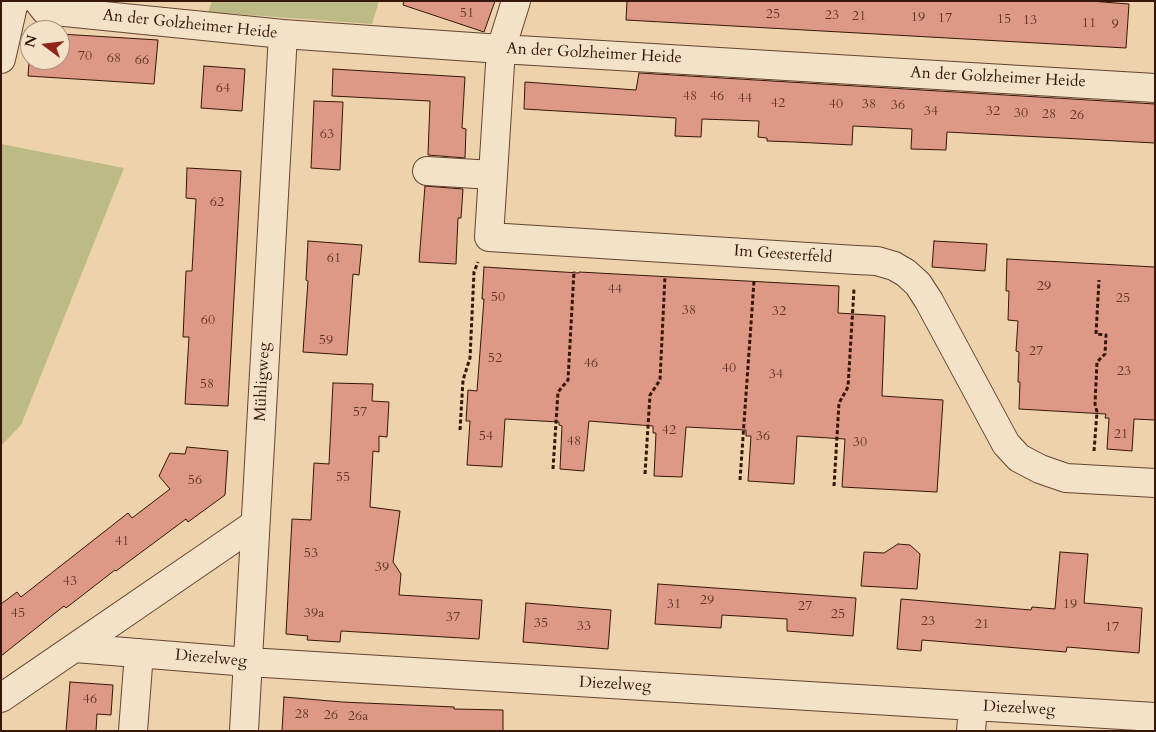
<!DOCTYPE html>
<html>
<head>
<meta charset="utf-8">
<style>
  body { margin:0 }
  #map { position:relative; width:1156px; height:732px; overflow:hidden; background:#eed2ab; font-family:Cardo,serif }
  canvas { display:block }
  .frame { position:absolute; inset:0; border:2px solid #361608; pointer-events:none }
  .north { position:absolute; left:20px; top:20px; width:50px; height:50px; box-sizing:border-box; background:#f4e2c8; border:1px solid #a8907b; border-radius:50%; rotate:285deg; font-size:14px; font-weight:700; line-height:20px; text-align:center; color:#361608 }
  .north::after { content:''; display:block; margin:auto; width:18px; height:22px; background:#8f2418; clip-path:polygon(50% 0,100% 100%,50% 72%,0 100%) }
</style>
</head>
<body>
<div id="map">
<canvas width="1156" height="732"></canvas>
<div class="frame"></div>
<div class="north">N</div>
</div>
<script>
const g = document.querySelector('canvas').getContext('2d');
g.lineJoin = 'round';
function paint(path, color) {
  g.fillStyle = color;
  g.fill(path, 'evenodd');
}
function shape(rows) {
  const path = new Path2D();
  for (const r of rows) {
    path.moveTo(r[0], r[1]);
    for (let i = 2; i < r.length; i += 2) path.lineTo(r[i], r[i + 1]);
  }
  return path;
}
function strokePath(path, color, width, dash) {
  g.strokeStyle = color;
  g.lineWidth = width;
  g.lineCap = dash ? 'butt' : 'round';
  g.setLineDash(dash || []);
  g.stroke(path);
}
function write(font, color, halo, rows, align = 'center') {
  g.font = font + ' Cardo,serif';
  g.lineWidth = 5;
  g.setLineDash([]);
  g.textBaseline = 'middle';
  g.strokeStyle = halo;
  g.fillStyle = color;
  for (const [text, x, y, turn = 0] of rows) {
    g.save();
    g.translate(x, y);
    g.rotate((+turn || 0) * Math.PI / 180);
    g.textAlign = isNaN(turn) ? turn : align;
    if (halo) g.strokeText(text, 0, 0);
    g.fillText(text, 0, 0);
    g.restore();
  }
}
paint(shape([
  [212,1,379,1,372,24,208,12],
  [1,144,124,168,21,425,1,446]
]), '#bcbb86');
const building = shape([
  [404,1,495,1,484,32,403,5,404,1],
  [627,1,1090,1,1129,4,1126,48,626,20,627,1],
  [60,34,158,40,154,84,28,76,30,49,30,60,60,60,60,34],
  [204,66,245,69,242,111,201,108,204,66],
  [333,69,465,77,462,128,466,129,465,158,428,155,430,101,332,96,333,69],
  [639,73,1155,104,1155,143,947,132,946,150,911,149,912,129,853,126,852,145,795,142,767,141,767,138,758,137,759,121,702,119,701,137,675,136,676,118,524,109,525,82,636,90,639,73],
  [314,101,343,102,340,170,311,168,314,101],
  [187,168,241,171,228,406,185,404,189,337,183,337,186,271,192,271,196,199,186,198,187,168],
  [425,186,463,189,461,218,458,218,456,264,419,262,425,186],
  [308,241,362,245,359,275,353,274,347,355,303,352,308,281,306,280,308,241],
  [934,241,987,244,985,271,932,267,934,241],
  [1007,259,1155,267,1155,420,1134,419,1132,451,1107,449,1109,418,1105,418,1106,414,1019,409,1020,382,1018,382,1019,352,1016,351,1018,321,1008,320,1009,291,1006,291,1007,259],
  [484,267,579,273,579,272,839,286,838,313,885,316,882,396,943,400,937,492,842,487,845,439,797,436,794,484,748,481,751,436,746,436,746,430,686,427,682,477,654,476,656,433,653,433,653,426,589,421,584,471,560,469,562,426,559,425,559,422,505,419,502,467,467,465,470,421,466,421,468,390,477,391,484,299,482,299,484,267],
  [333,383,373,384,372,401,389,402,387,437,379,436,379,452,373,451,370,507,400,511,393,562,401,574,399,595,482,600,479,639,341,631,340,642,307,640,308,636,286,634,292,519,311,520,314,463,329,464,333,383],
  [187,447,228,451,225,495,188,522,186,519,116,571,115,570,66,608,64,606,1,656,1,604,17,592,21,597,128,513,132,518,170,489,159,476,170,453,185,454,187,447],
  [898,544,910,545,920,554,917,589,861,586,864,552,884,553,898,544],
  [1060,552,1088,554,1084,603,1142,608,1139,653,1067,647,1066,652,922,640,921,651,897,649,901,599,1031,610,1032,607,1055,609,1060,552],
  [658,584,856,598,853,636,787,631,787,619,722,615,721,628,655,624,658,584],
  [526,603,611,610,608,649,523,642,526,603],
  [70,682,113,685,111,715,97,714,96,731,66,731,70,682],
  [284,697,342,702,454,707,454,709,503,710,503,731,282,731,284,697]
]);
paint(building, '#de9886');
strokePath(building, '#361608', 1);
const minor = shape([
  [38,1,45,10,283,34,501,49,1155,88],
  [516,1,501,49,489,237,856,260,877,261,894,266,906,273,918,284,929,301,1006,444,1019,458,1040,469,1066,478,1155,483],
  [1,59,13,6,16,1],
  [427,171,493,175],
  [75,648,248,662,1155,717],
  [1,698,255,524],
  [133,731,139,653],
  [244,731,283,34],
  [971,731,973,706]
]);
strokePath(minor, '#644531', 30);
strokePath(shape([
  [460,430,463,380,470,358,474,272,478,262],
  [1094,451,1097,412,1095,404,1097,362,1105,354,1106,335,1096,334,1099,280],
  [553,469,558,392,568,380,574,271],
  [645,474,650,395,660,380,665,276],
  [740,480,754,281],
  [834,486,839,403,848,387,854,289]
]), '#361608', 3, [4, 2.5]);
strokePath(minor, '#f4e2c8', 28);
write('14px', '#603628', null, [
  ["51",467,14],
  ["25",773,15],
  ["23",832,16],
  ["21",859,17],
  ["19",918,18],
  ["17",945,19],
  ["15",1004,20],
  ["13",1030,21],
  ["11",1089,24],
  ["9",1115,25],
  ["70",85,57],
  ["68",114,59],
  ["66",142,61],
  ["64",223,89],
  ["48",690,97],
  ["46",717,97],
  ["44",745,99],
  ["42",778,104],
  ["40",836,105],
  ["38",869,105],
  ["36",898,106],
  ["34",931,112],
  ["32",993,112],
  ["30",1021,114],
  ["28",1049,115],
  ["26",1077,116],
  ["63",327,135],
  ["62",217,203],
  ["61",334,259],
  ["29",1044,287],
  ["44",615,290],
  ["50",498,298],
  ["25",1123,299],
  ["38",689,311],
  ["32",779,312],
  ["60",208,321],
  ["59",326,341],
  ["27",1036,352],
  ["52",495,359],
  ["46",591,364],
  ["40",729,369],
  ["23",1124,372],
  ["34",776,375],
  ["58",207,385],
  ["57",360,413],
  ["42",669,431],
  ["21",1121,435],
  ["54",486,437],
  ["36",763,437],
  ["48",574,442],
  ["30",860,443],
  ["55",343,478],
  ["56",195,481],
  ["41",122,542],
  ["53",311,554],
  ["39",382,568],
  ["43",70,582],
  ["29",707,601],
  ["31",674,605],
  ["19",1070,605],
  ["27",805,607],
  ["45",18,614],
  ["39a",314,614],
  ["25",838,615],
  ["37",453,618],
  ["23",928,622],
  ["35",541,624],
  ["21",982,625],
  ["33",584,627],
  ["17",1112,628],
  ["46",90,700],
  ["28",302,715],
  ["26",331,716],
  ["26a",358,717]
]);
write('16px', '#361608', '#f4e2c8', [
  ["An der Golzheimer Heide",190,25,6],
  ["An der Golzheimer Heide",594,54,3],
  ["An der Golzheimer Heide",998,78,3],
  ["Im Geesterfeld",783,255,4],
  ["Mühligweg",263,382,-87],
  ["Diezelweg",211,659,5],
  ["Diezelweg",615,685,3],
  ["Diezelweg",1019,709,3]
]);
</script>
</body>
</html>
